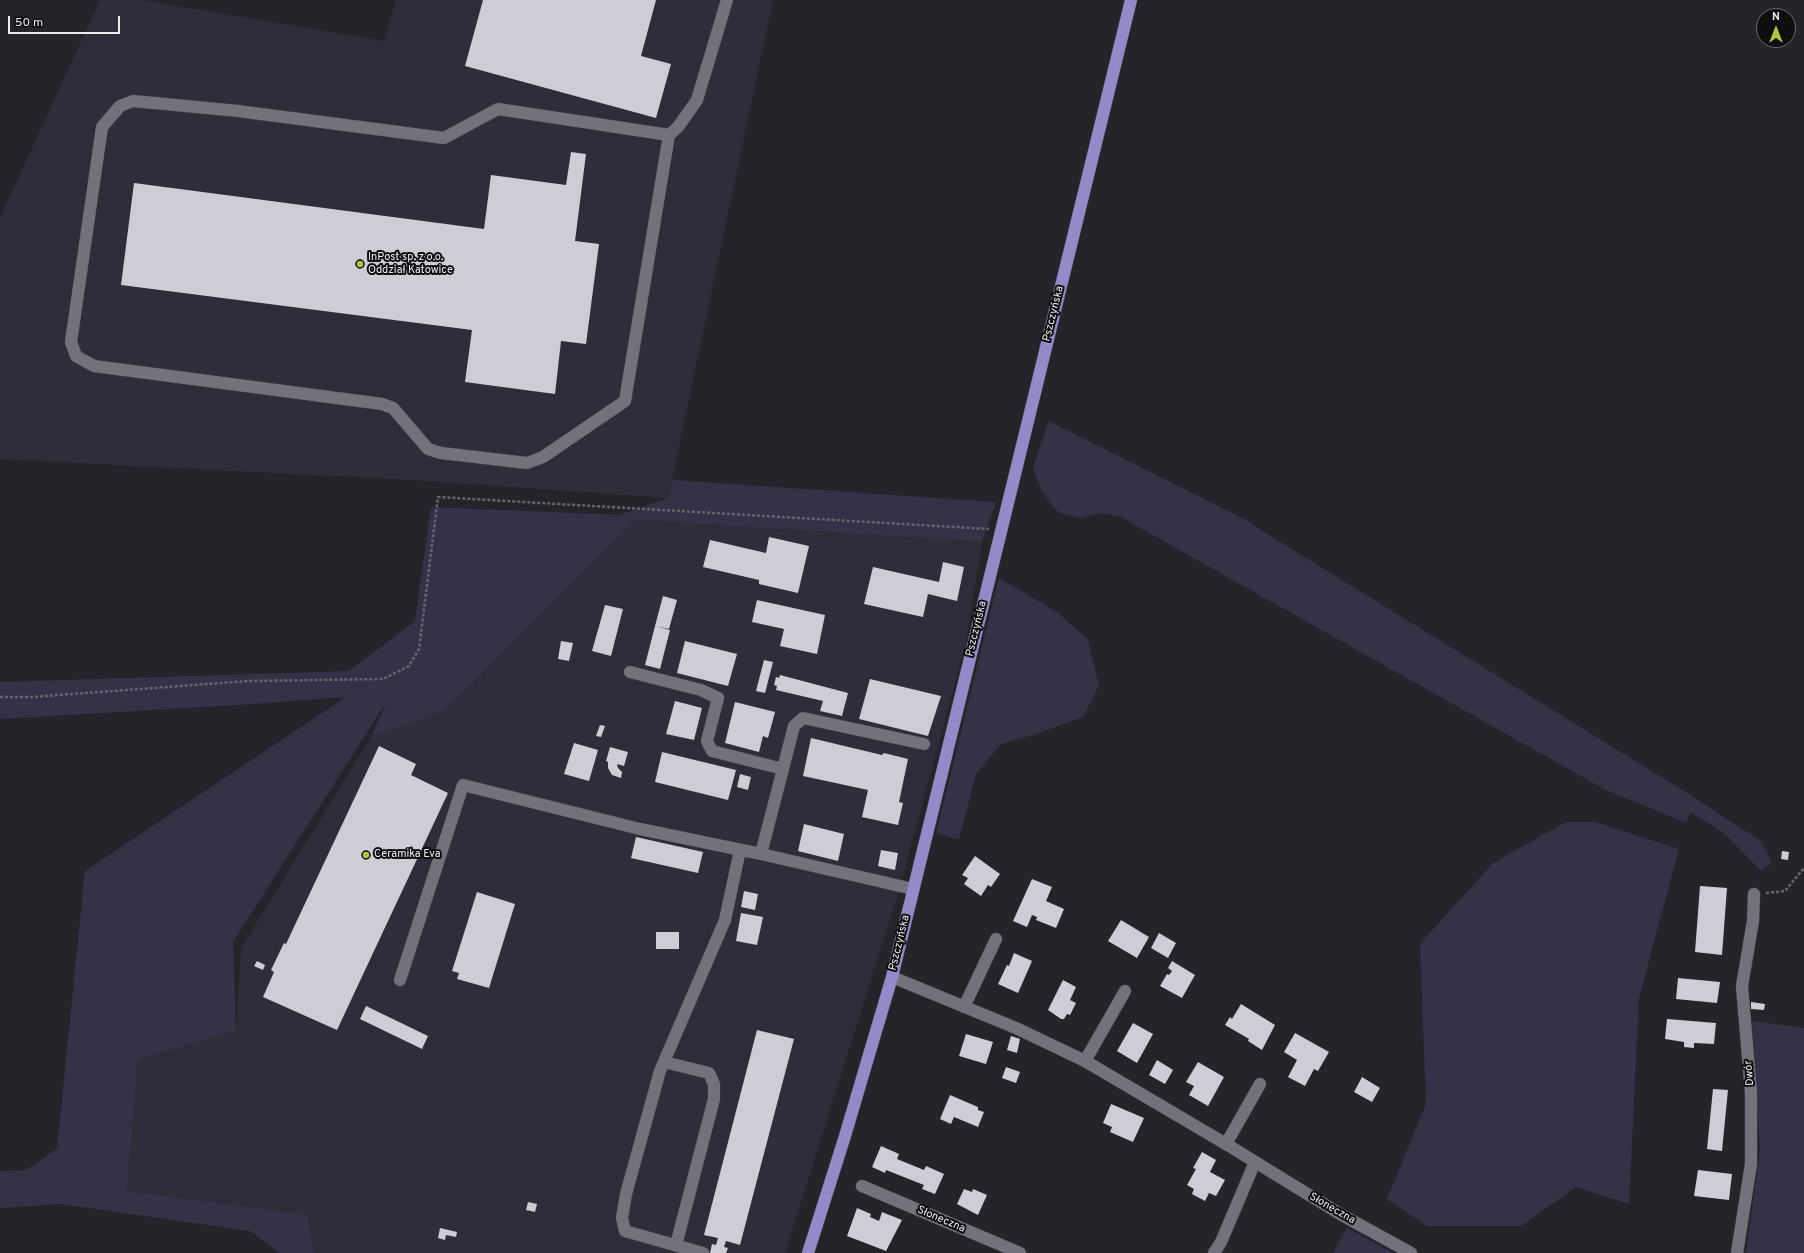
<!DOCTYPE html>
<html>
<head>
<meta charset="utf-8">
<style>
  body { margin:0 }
  #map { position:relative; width:1804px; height:1253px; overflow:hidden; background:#25242b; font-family:Overpass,sans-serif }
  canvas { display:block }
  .north { position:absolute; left:1756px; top:8px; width:40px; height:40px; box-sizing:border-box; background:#0e0e11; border:1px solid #67676b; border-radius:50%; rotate:0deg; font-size:11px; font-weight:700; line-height:16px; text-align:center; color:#ededf1 }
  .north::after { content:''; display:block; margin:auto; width:14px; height:18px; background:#b9c046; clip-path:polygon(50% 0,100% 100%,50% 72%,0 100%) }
  .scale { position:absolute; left:8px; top:16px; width:112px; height:18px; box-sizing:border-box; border:2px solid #ededf1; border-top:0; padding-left:5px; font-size:12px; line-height:14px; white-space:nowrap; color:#ededf1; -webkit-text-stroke:3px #0e0e11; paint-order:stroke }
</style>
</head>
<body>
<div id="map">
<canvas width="1804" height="1253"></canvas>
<div class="north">N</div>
<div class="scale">50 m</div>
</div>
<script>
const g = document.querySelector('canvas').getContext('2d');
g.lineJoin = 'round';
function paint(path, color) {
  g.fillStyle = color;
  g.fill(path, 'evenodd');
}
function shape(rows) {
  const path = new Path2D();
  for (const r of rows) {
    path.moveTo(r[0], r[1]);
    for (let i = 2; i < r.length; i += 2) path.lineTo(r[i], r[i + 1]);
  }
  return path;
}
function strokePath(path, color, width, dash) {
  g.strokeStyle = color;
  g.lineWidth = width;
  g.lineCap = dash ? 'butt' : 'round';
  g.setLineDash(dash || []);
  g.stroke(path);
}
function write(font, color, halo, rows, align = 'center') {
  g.font = font + ' Overpass,sans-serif';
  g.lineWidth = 4;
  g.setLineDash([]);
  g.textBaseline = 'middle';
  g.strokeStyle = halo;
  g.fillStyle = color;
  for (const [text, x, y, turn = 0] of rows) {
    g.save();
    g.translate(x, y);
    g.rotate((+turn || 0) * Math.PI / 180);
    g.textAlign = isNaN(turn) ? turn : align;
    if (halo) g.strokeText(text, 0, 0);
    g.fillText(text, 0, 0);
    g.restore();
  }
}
paint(shape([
  [100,0,141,0,384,41,396,0,773,0,672,480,669,498,413,480,0,459,0,218],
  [636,520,982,542,965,647,897,897,785,1253,314,1253,307,1214,127,1191,138,1060,236,1031,241,948,370,739,444,711]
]), '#2f2d39');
paint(shape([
  [1049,421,1246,520,1277,540,1684,791,1761,841,1772,863,1761,871,1724,833,1690,812,1686,823,1604,789,1119,516,1100,513,1081,518,1059,513,1042,492,1033,467],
  [672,480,996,502,982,542,636,520,444,711,370,739,387,701,233,942,236,1031,138,1060,127,1191,307,1214,314,1253,279,1253,250,1231,61,1204,0,1208,0,1171,26,1170,57,1149,85,871,346,697,254,704,0,719,0,682,349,671,415,621,431,507,619,515,669,498],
  [999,578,1057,612,1088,640,1099,685,1083,717,1036,734,1001,744,976,774,959,840,936,833],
  [1566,822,1595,822,1679,849,1639,998,1629,1204,1576,1187,1521,1226,1427,1226,1387,1199,1426,1104,1420,944,1493,863],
  [1752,1021,1804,1028,1804,1253,1746,1253,1760,1150],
  [1347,1228,1393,1253,1333,1253]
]), '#353147');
paint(shape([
  [483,0,656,0,641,56,671,64,656,118,465,66],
  [571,152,586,154,575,241,599,244,586,344,561,341,555,394,465,382,472,330,121,285,134,183,484,229,491,175,566,185],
  [769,537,809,546,798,593,759,584,759,580,703,567,710,540,766,553],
  [943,562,964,567,957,601,928,594,923,617,864,604,873,567,939,582],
  [663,596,677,600,669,629,655,626],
  [757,600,825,615,817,654,780,646,784,629,752,622],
  [605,605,623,609,611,656,592,651],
  [655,626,670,630,660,669,645,665],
  [561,641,573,643,569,661,558,659],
  [685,641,737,654,728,686,677,673],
  [764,660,773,662,765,693,756,691],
  [780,675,848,693,842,716,820,711,823,701,776,690,777,686,774,685,776,677,779,678],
  [870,679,941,696,928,736,859,719],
  [675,701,702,708,694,740,666,734],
  [735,702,775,712,768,738,763,736,759,752,725,743],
  [600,725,605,726,601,737,596,736],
  [811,738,882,755,884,753,908,759,899,802,903,803,898,825,862,817,868,790,803,776],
  [574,743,598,750,589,781,564,774],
  [379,746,416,764,411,775,448,793,337,1030,263,997,274,972,271,970,284,943,286,944],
  [610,747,628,752,624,766,617,764,618,768,622,772,621,778,612,775,608,768,608,762,606,761],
  [662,752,736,770,728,800,655,782],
  [740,774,751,777,748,790,737,787],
  [804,824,844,834,838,861,798,851],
  [636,837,703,852,698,873,631,858],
  [881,850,898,853,895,870,878,866],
  [1782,851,1789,852,1788,860,1781,859],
  [975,856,1000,874,991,887,988,885,981,896,964,884,968,878,962,875],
  [1032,879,1052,887,1046,901,1064,909,1056,928,1036,920,1037,917,1032,915,1027,927,1013,921],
  [1700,886,1727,888,1722,955,1695,952],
  [744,891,758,894,755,910,741,907],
  [477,892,515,904,489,988,457,979,459,973,452,971],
  [741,913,763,917,757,945,736,941],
  [1121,920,1149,937,1137,958,1108,941],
  [656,932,679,932,679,949,656,949],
  [1159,933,1176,943,1168,958,1151,948],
  [1014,953,1032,961,1018,993,998,984,1007,965,1009,966],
  [257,961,265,965,263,970,254,966],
  [1172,961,1195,975,1182,998,1160,986,1167,974,1169,975,1172,971,1168,968],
  [1678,978,1720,982,1717,1003,1676,999],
  [1063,980,1076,987,1070,1000,1076,1003,1070,1015,1067,1014,1064,1019,1061,1019,1048,1010],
  [1751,1002,1765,1004,1764,1010,1751,1009],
  [1241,1004,1275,1025,1262,1050,1248,1041,1249,1039,1225,1025,1230,1017,1232,1019],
  [366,1006,428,1036,422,1049,360,1019],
  [1667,1019,1716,1023,1714,1044,1694,1043,1694,1048,1684,1047,1684,1042,1665,1039],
  [1133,1023,1153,1034,1137,1063,1117,1051],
  [757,1030,794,1039,740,1245,726,1241,724,1247,728,1248,726,1253,710,1253,712,1244,716,1245,718,1238,704,1235],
  [1295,1033,1329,1052,1318,1071,1314,1069,1305,1086,1288,1077,1297,1060,1284,1052],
  [966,1034,993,1042,986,1064,959,1056],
  [1011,1036,1020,1039,1017,1053,1007,1050],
  [1157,1060,1173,1070,1165,1084,1149,1075],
  [1198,1062,1224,1077,1208,1106,1189,1095,1194,1086,1186,1082],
  [1006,1067,1020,1072,1016,1083,1002,1078],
  [1362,1077,1380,1088,1372,1102,1354,1092],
  [1713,1089,1728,1090,1722,1151,1707,1149],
  [950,1095,978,1107,978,1110,984,1112,978,1127,954,1117,951,1124,940,1119],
  [1111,1104,1144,1118,1133,1142,1110,1132,1112,1127,1103,1123],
  [881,1146,899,1154,897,1159,924,1170,926,1166,944,1174,935,1194,922,1189,924,1185,886,1170,885,1173,872,1167],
  [1202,1152,1216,1160,1210,1172,1225,1180,1216,1196,1209,1193,1205,1201,1192,1194,1194,1189,1187,1185,1196,1169,1193,1168],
  [1698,1170,1732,1174,1729,1200,1694,1196],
  [964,1189,972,1192,973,1189,987,1195,978,1215,957,1204],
  [528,1202,537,1204,535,1212,526,1210],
  [857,1208,871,1214,870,1217,879,1221,882,1212,902,1220,886,1251,847,1236],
  [440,1228,457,1232,456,1237,446,1235,445,1240,438,1238]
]), '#cecdd6');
const minor = shape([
  [669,135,498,109,444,138,238,111,133,101,120,106,102,127,71,342,76,356,94,366,382,404,393,408,428,449,441,453,527,463,543,457,625,401,669,135,678,127,697,100,727,0],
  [630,672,701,690,718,698,707,741,712,751,783,769],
  [761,854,794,726,803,718,924,744],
  [892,977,1016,1028,1085,1061,1226,1144,1340,1214,1411,1253],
  [400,980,463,785,640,829,761,854,913,889],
  [964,1007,996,939],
  [1085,1061,1125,991],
  [664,1062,709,1073,714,1084,714,1099,676,1245],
  [1226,1144,1260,1084],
  [862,1186,1020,1253],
  [703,1253,625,1231,622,1218,626,1194,660,1071,725,920,740,850],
  [1214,1253,1221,1242,1255,1162],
  [1737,1253,1751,1164,1751,1093,1742,986,1753,921,1754,894]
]);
const major = shape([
  [808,1253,845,1136,892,977,1131,0]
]);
strokePath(minor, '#444348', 13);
strokePath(major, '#444348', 13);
strokePath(shape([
  [0,697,32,697,248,681,383,679,409,666,419,649,438,497,989,529],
  [1766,893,1785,891,1804,868]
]), '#67666c', 2.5, [3, 2]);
strokePath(minor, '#73727a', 12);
strokePath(major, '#9689c7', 12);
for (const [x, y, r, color] of [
  [360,264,4,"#b9c046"],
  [366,855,4,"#b9c046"]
]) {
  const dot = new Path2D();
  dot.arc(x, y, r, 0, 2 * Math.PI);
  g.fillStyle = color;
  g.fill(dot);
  strokePath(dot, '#0e0e11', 1.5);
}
write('11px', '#ededf1', '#0e0e11', [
  ["InPost sp. z o.o.",368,258],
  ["Oddział Katowice",368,271],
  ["Ceramika Eva",374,855]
], 'left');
write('11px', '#ededf1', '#0e0e11', [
  ["Pszczyńska",1054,314,-76],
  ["Pszczyńska",977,629,-76],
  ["Pszczyńska",900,943,-76],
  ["Dwór",1750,1073,-95],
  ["Słoneczna",1332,1209,30],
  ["Słoneczna",941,1220,23]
]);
</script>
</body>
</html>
